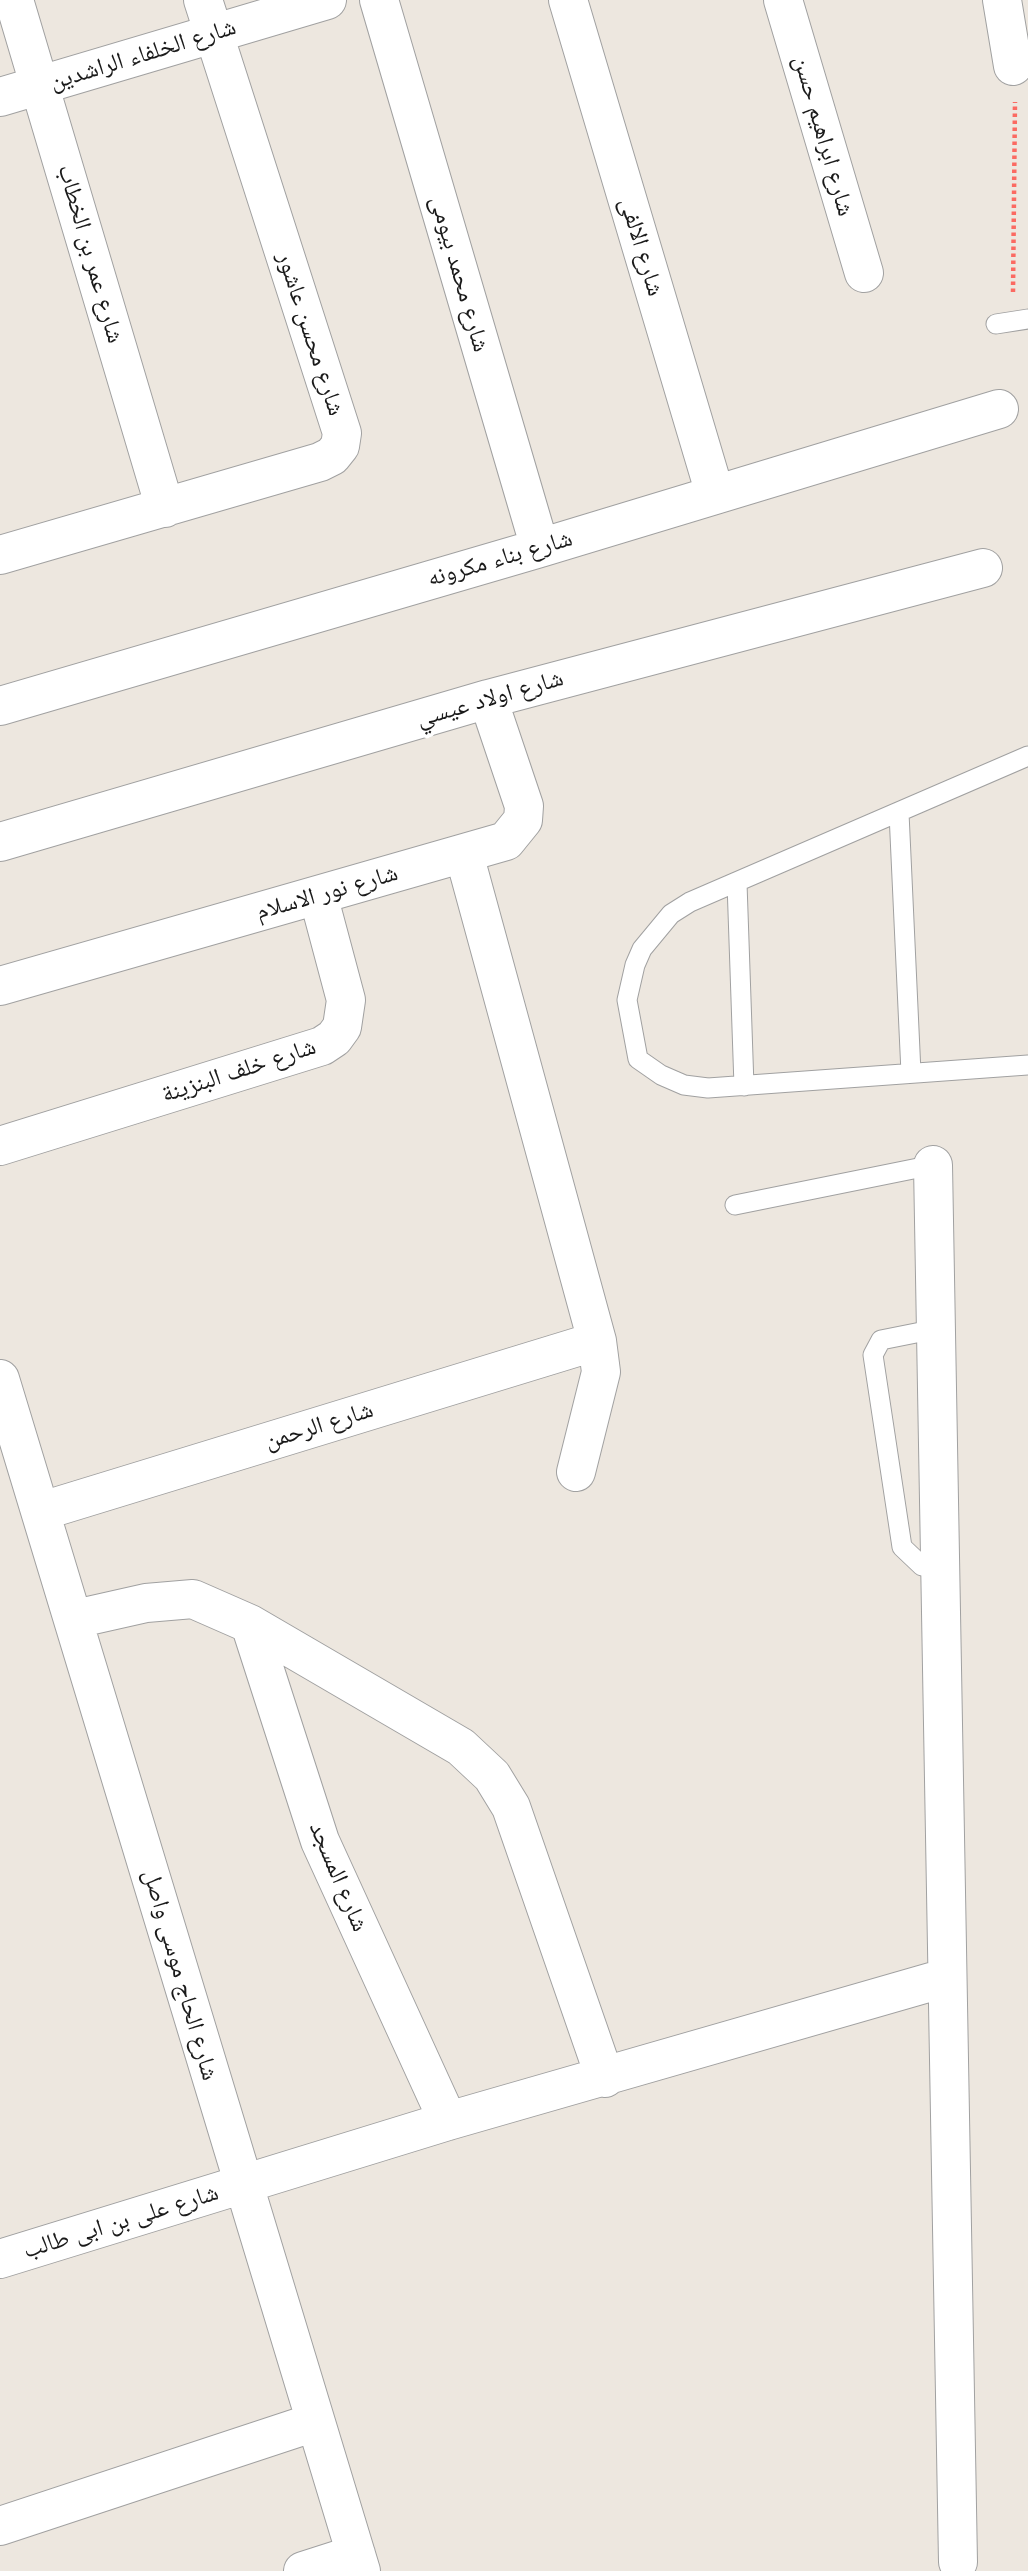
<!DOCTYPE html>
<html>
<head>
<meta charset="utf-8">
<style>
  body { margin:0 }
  canvas { display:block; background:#ede7df }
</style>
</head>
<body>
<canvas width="1028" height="2571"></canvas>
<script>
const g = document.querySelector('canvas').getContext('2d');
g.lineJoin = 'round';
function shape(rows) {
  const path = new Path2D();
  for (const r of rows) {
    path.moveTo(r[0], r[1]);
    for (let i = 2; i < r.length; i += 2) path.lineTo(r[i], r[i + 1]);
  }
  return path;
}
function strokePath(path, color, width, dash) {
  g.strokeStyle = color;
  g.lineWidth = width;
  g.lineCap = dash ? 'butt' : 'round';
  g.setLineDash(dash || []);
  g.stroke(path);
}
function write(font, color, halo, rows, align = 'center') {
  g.font = font + ' Arial,"Noto Naskh Arabic",sans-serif';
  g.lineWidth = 7;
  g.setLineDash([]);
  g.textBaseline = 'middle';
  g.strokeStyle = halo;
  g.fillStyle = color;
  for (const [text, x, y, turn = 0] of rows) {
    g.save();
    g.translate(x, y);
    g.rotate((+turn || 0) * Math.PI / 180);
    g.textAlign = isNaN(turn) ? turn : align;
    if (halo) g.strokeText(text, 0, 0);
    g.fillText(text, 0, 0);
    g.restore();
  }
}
const lane = shape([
  [996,324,1028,319],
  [1028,756,690,902,671,914,642,949,635,965,627,1000,638,1059,661,1075,684,1085,708,1088,1028,1065],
  [899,813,911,1073],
  [737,883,744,1086],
  [735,1205,933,1165],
  [936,1329,881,1340,873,1355,902,1547,922,1566,939,1569]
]);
const street = shape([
  [14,0,165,508],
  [379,0,540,548],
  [568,0,715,494],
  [783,0,864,273],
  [1002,0,1013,66],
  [0,97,327,0],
  [0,555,320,462,332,456,340,446,342,433,203,0],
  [0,706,540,548,999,409],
  [0,842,488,699,983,568],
  [464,854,597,1341,601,1372,576,1472],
  [0,986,506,841,523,820,524,806,488,699],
  [0,1146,322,1046,334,1038,342,1027,346,1000,318,895],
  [933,1165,958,2562],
  [0,1379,361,2571],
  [42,1511,597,1341],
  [75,1619,146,1603,193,1599,250,1624,461,1747,492,1776,511,1807,605,2078],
  [250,1624,320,1841,448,2121],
  [0,2259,448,2121,945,1978],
  [0,2526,315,2422],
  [303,2571,356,2554]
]);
strokePath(lane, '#a1a1a1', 21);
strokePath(street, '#a1a1a1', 40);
strokePath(shape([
  [1013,292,1015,102]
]), '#fb6a62', 4.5, [3.5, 3.5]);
strokePath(lane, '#fff', 19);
strokePath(street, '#fff', 38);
write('24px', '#1a1a1a', '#fff', [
  ["شارع الخلفاء الراشدين",143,55,-17],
  ["شارع ابراهيم حسن",823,136,74],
  ["شارع الالفى",641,247,73],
  ["شارع عمر بن الخطاب",90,254,74],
  ["شارع محمد بيومى",459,274,74],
  ["شارع محسن عاشور",310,334,72],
  ["شارع بناء مكرونه",500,559,-16],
  ["شارع اولاد عيسي",490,699,-16],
  ["شارع نور الاسلام",327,893,-16],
  ["شارع خلف البنزينة",239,1071,-18],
  ["شارع الرحمن",319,1426,-17],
  ["شارع المسجد",338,1877,67],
  ["شارع الحاج موسى واصل",180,1975,74],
  ["شارع على بن ابى طالب",121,2222,-17]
]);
</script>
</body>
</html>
